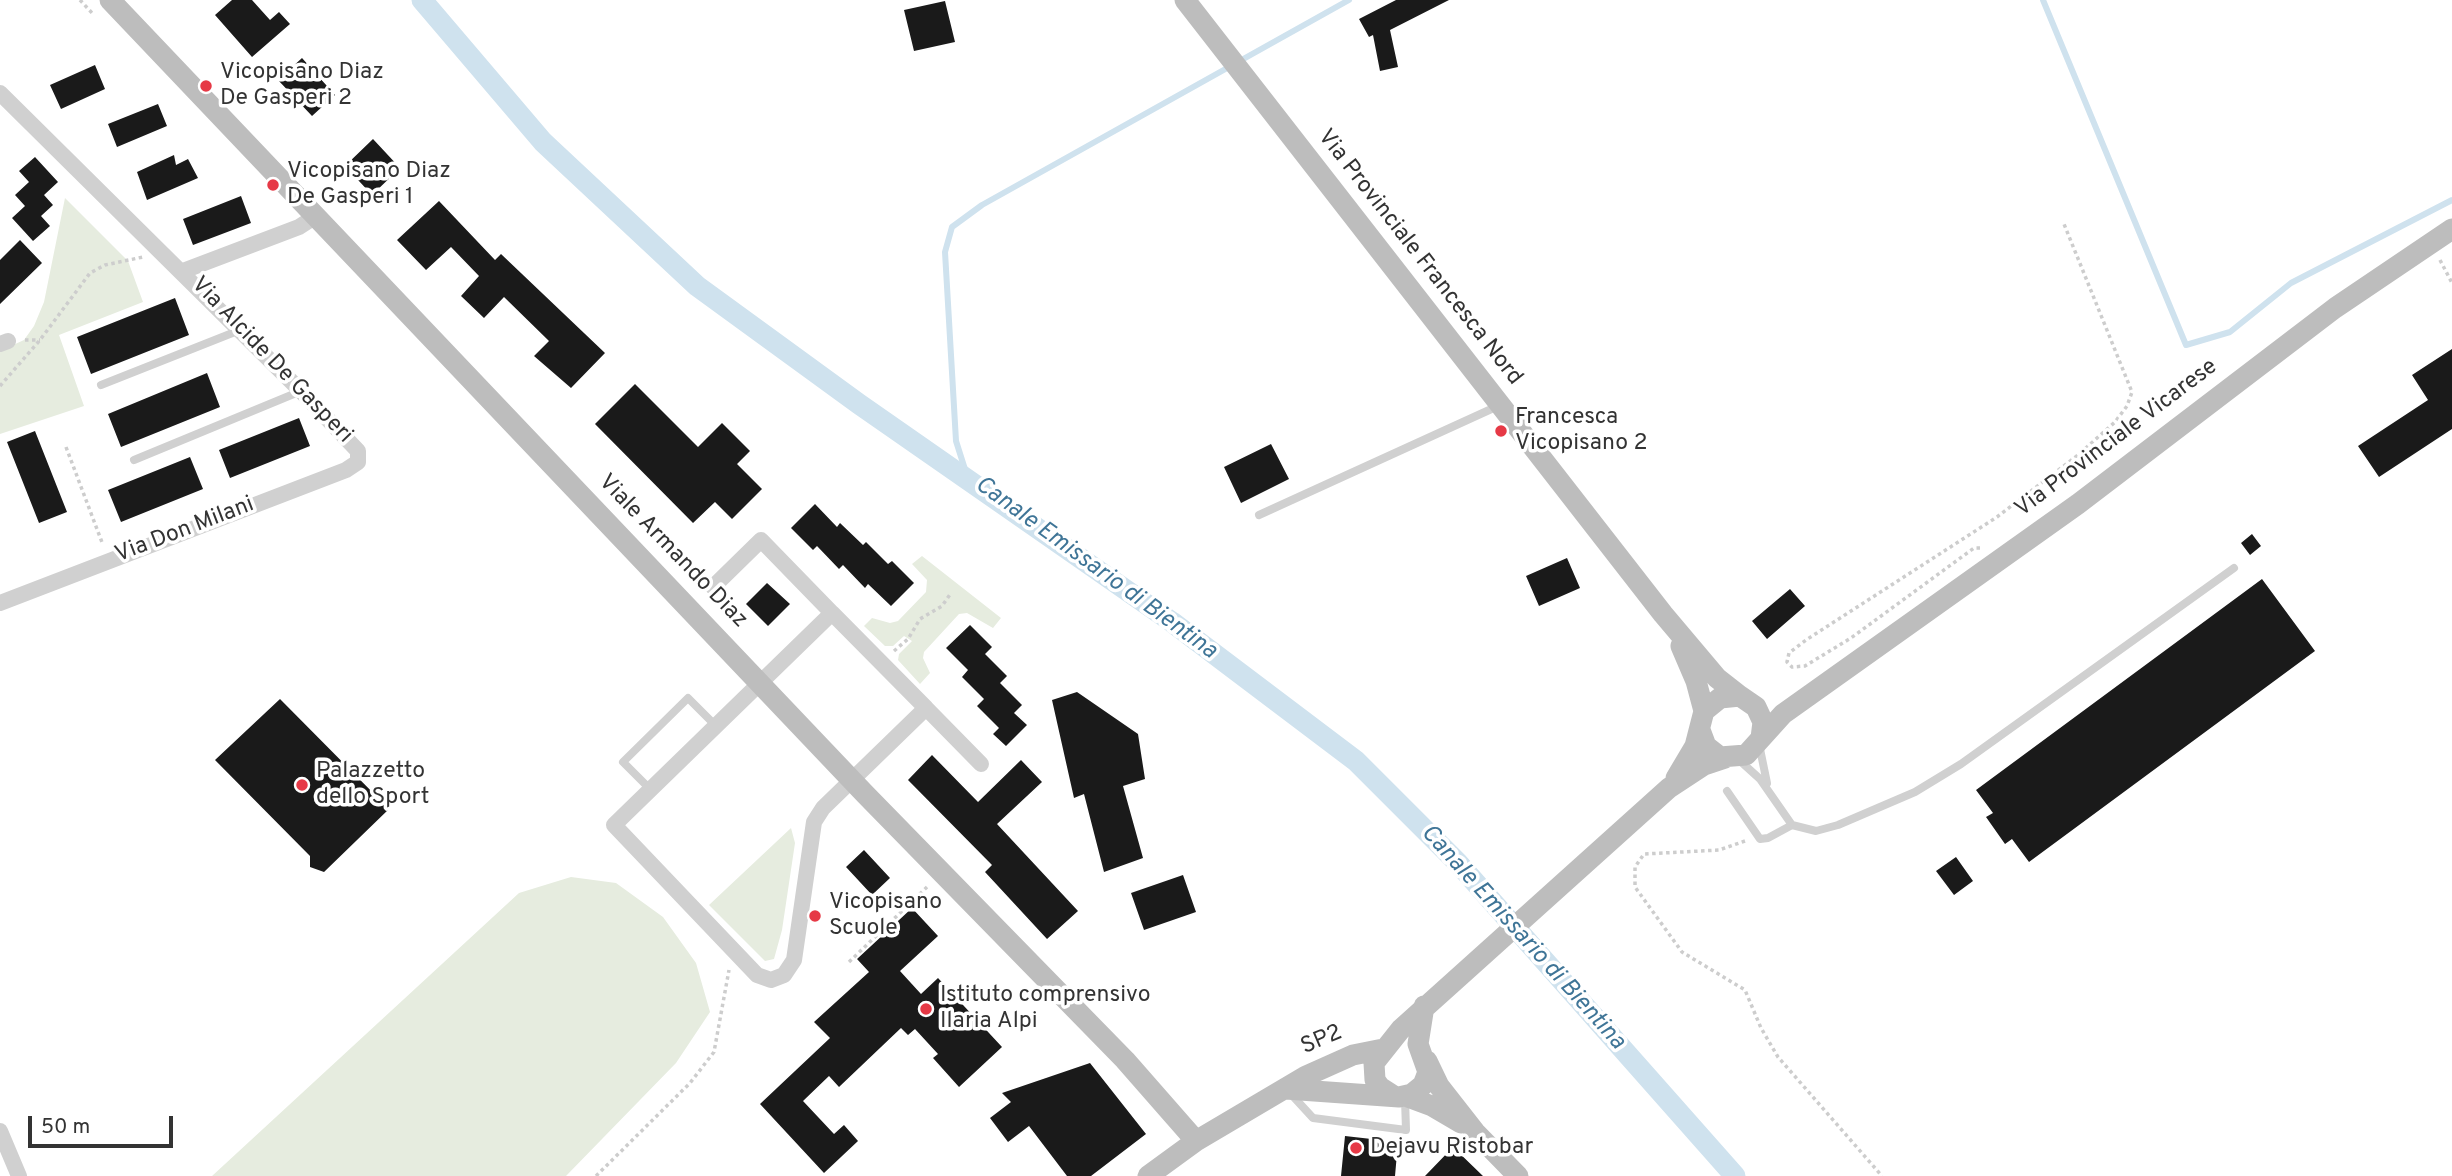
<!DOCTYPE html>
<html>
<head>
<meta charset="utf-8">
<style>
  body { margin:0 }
  #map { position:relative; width:2452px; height:1176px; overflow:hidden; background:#fff; font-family:Overpass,sans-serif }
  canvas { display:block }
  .scale { position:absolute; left:28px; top:1116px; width:145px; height:32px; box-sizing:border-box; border:4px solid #333; border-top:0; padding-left:9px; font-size:21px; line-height:24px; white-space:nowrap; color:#333; -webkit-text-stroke:5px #fff; paint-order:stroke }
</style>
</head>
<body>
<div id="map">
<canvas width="2452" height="1176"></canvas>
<div class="scale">50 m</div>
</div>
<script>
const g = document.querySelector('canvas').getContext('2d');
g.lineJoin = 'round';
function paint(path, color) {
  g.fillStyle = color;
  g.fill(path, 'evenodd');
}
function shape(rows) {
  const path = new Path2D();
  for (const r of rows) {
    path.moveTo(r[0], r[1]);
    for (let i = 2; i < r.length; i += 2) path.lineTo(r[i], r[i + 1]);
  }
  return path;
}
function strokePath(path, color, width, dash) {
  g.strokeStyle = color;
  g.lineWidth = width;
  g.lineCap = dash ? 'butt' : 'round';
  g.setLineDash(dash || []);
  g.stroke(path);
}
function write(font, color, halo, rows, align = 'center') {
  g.font = font + ' Overpass,sans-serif';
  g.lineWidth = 7;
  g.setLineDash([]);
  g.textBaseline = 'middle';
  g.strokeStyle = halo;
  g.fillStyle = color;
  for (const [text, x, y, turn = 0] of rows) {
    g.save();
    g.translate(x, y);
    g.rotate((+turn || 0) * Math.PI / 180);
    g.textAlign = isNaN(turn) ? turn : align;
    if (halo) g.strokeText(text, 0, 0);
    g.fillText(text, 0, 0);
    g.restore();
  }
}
paint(shape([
  [65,198,128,261,143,302,59,335,84,406,0,434,0,351,24,340,34,326,44,302],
  [922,556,1001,618,993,628,967,613,959,614,924,652,923,658,930,673,920,684,898,660,899,654,912,641,904,636,893,646,885,646,864,626,872,618,890,623,898,621,926,592,927,580,912,564],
  [791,828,795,843,782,930,774,959,765,961,709,905],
  [571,877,616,883,663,917,696,963,710,1012,676,1063,566,1176,212,1176,519,893]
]), '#e6ecdf');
strokePath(shape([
  [2043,0,2186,345,2230,332,2291,283,2452,200],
  [969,482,956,441,945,252,952,227,982,205,1349,0]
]), '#cfe2ee', 6);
strokePath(shape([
  [422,0,543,142,697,286,859,404,1172,622,1356,761,1458,863,1735,1176]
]), '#cfe2ee', 21);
paint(shape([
  [232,0,252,0,270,20,279,12,290,24,252,57,215,15],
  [1396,0,1449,0,1390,30,1398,67,1380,71,1373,35,1369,37,1359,19],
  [945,1,955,42,914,51,904,10],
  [302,58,335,95,312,116,278,80],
  [95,65,105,89,61,109,50,85],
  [158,104,167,126,117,147,108,124],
  [373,139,400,168,372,195,345,166],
  [174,155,176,165,188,159,198,178,147,200,137,172],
  [35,157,58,182,44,195,53,205,41,216,50,226,33,241,12,218,25,206,15,195,29,182,19,171],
  [241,196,251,223,193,245,183,219],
  [439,201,495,260,501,254,605,353,571,388,534,356,549,341,504,297,484,318,461,296,479,276,451,247,426,270,397,240],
  [20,240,42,263,0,304,0,260],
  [175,298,189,335,91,374,77,337],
  [2452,349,2452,429,2379,477,2358,446,2428,400,2412,375],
  [207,373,220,407,121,447,108,414],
  [635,384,698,447,722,423,750,451,737,464,762,489,732,519,715,502,693,523,595,424],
  [299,418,310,446,230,478,219,450],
  [35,431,67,512,39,523,7,442],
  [1271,444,1289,479,1241,503,1224,467],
  [190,457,203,489,121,522,108,490],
  [815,504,837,527,840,523,863,545,866,542,888,564,892,561,914,583,891,606,868,584,865,588,843,565,839,569,817,546,813,550,791,528],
  [2252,534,2261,546,2250,555,2241,543],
  [1567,558,1580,588,1539,606,1526,576],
  [2262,579,2315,651,2029,862,2012,839,2005,844,1986,817,1993,813,1976,790],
  [767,583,790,604,768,626,746,604],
  [1790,589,1805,606,1767,639,1752,621],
  [970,625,992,647,985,654,1007,676,1000,683,1022,705,1014,713,1027,725,1006,746,993,734,999,728,977,706,984,699,962,677,968,670,946,648],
  [1077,692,1138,734,1145,779,1123,786,1143,858,1104,872,1084,794,1074,798,1052,700],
  [280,699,389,809,324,872,310,867,310,856,215,760],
  [932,755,978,802,1021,760,1042,782,997,824,1078,911,1047,939,985,872,992,865,908,780],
  [864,850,890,878,872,895,846,867],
  [1956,857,1973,881,1954,895,1936,871],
  [1183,875,1196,912,1144,930,1131,893],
  [912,908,938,936,900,971,921,994,938,978,1002,1047,959,1087,933,1058,938,1054,915,1029,908,1035,901,1028,839,1087,829,1076,803,1101,834,1134,844,1125,858,1141,824,1173,760,1104,830,1038,814,1022,869,972,857,959],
  [1090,1063,1146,1134,1091,1176,1067,1176,1029,1126,1008,1142,990,1118,1011,1102,1002,1093],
  [1345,1136,1398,1142,1395,1176,1341,1176],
  [1453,1147,1483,1176,1425,1176]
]), '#1a1a1a');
strokePath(shape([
  [80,0,93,14],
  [2440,260,2452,283],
  [25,340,40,340],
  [0,386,40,340,90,273,105,265,143,257],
  [66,447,103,545],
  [1980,548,1974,548,1851,638,1805,666,1792,667,1787,662,1789,653,1806,640,1997,517,2078,455,2115,422,2127,406,2132,392,2064,224],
  [894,651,908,639,920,619,942,606,951,593],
  [1745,841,1719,850,1644,854,1635,867,1635,887,1682,952,1745,990,1761,1028,1778,1057,1882,1176],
  [849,962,927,887],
  [596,1176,690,1083,714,1052,729,970]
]), '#cdcdcd', 3.5, [3.5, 3.5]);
strokePath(shape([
  [101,385,240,330],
  [134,460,301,391],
  [1259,515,1498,406],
  [1759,744,1767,783],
  [1739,760,1760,779,1792,825,1816,831,1838,825,1915,792,1961,764,2234,568],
  [650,789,623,762,688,698,716,726],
  [1727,791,1760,839,1768,838,1792,825],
  [1290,1093,1313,1118,1406,1130,1405,1099]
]), '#d0d0d0', 8);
strokePath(shape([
  [0,93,301,391,358,451,358,462,346,470,0,603],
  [183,271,299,227,316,216],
  [0,344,8,341],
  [713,587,761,540,832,613],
  [832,613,926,708,823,808,814,822,794,960,784,975,771,980,757,975,614,825,832,613],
  [926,708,981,764],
  [0,1131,19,1176]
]), '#d0d0d0', 16);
strokePath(shape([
  [110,0,865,794,1125,1060,1196,1141],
  [1185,0,1663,614,1717,678,1740,696],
  [1681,646,1696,681,1704,711],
  [1700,730,1706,746,1720,757,1746,755,1783,714,2078,504,2335,308,2452,229],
  [1676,778,1695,746,1704,711,1720,698,1740,696,1756,707,1763,722,1761,738],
  [1427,1061,1439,1086,1475,1132,1518,1176],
  [1286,1089,1399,1097,1412,1094,1423,1085,1428,1072,1418,1044,1424,1006],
  [1394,1096,1380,1087,1375,1080,1374,1063,1401,1029,1669,788,1704,765,1725,758],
  [1405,1096,1432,1106,1461,1123],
  [1148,1176,1196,1141,1306,1076,1353,1055,1383,1049]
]), '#bdbdbd', 21);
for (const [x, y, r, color] of [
  [206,86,7,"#e63946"],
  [273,185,7,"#e63946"],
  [1501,431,7,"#e63946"],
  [302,785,7,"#e63946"],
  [815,916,7,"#e63946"],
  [926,1009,7,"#e63946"],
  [1356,1148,7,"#e63946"]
]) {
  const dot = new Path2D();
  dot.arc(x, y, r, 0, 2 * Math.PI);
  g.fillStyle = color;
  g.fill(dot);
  strokePath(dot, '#fff', 2.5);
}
write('23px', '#333', '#fff', [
  ["Vicopisano Diaz",220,73],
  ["De Gasperi 2",220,99],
  ["Vicopisano Diaz",287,172],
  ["De Gasperi 1",287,198],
  ["Francesca",1515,418],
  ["Vicopisano 2",1515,444],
  ["Palazzetto",316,772],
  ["dello Sport",316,798],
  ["Vicopisano",829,903],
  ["Scuole",829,929],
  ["Istituto comprensivo",940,996],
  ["Ilaria Alpi",940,1022],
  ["Dejavu Ristobar",1370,1148]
], 'left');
write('23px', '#333', '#fff', [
  ["Via Provinciale Francesca Nord",1419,258,52],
  ["Via Alcide De Gasperi",271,361,46],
  ["Via Provinciale Vicarese",2117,439,-37],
  ["Via Don Milani",185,531,-21],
  ["Viale Armando Diaz",672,552,46],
  ["SP2",1322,1041,-23]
]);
write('italic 24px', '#3f7597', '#fff', [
  ["Canale Emissario di Bientina",1095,569,36],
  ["Canale Emissario di Bientina",1522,938,48]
]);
</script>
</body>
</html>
